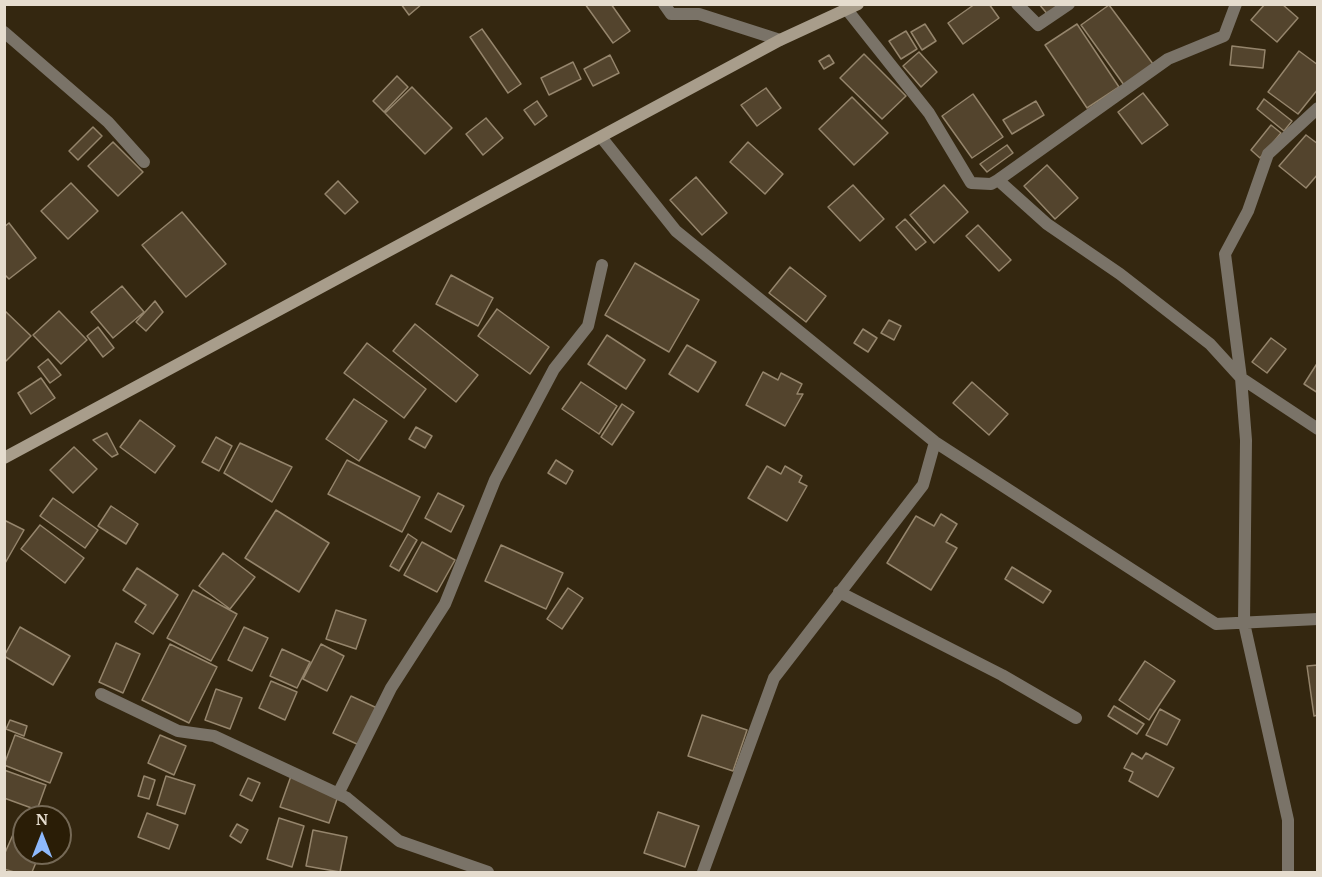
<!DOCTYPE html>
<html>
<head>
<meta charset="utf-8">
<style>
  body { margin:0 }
  #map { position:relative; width:1322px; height:877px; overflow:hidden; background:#342710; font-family:"PT Serif",serif }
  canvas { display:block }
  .frame { position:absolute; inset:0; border:6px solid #e5dcce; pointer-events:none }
  .north { position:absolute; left:12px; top:805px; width:60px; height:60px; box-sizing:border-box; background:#2a1d06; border:2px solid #756956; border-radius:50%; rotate:0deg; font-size:16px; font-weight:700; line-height:24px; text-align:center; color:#e5dcce }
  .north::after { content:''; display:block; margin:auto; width:21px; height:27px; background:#8eb9fc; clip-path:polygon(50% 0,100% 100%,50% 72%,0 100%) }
</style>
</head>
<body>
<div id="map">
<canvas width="1322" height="877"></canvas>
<div class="frame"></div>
<div class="north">N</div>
</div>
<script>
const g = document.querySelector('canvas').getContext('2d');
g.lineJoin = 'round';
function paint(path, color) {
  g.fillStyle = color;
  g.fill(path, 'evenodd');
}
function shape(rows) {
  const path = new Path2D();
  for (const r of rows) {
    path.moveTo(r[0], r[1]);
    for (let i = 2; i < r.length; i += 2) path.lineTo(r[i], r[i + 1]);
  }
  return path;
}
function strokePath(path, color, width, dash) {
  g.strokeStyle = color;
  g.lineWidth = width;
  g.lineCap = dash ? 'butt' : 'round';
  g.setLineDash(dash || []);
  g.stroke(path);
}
const building = shape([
  [401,4,422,4,409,15,401,4],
  [585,4,611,4,630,31,613,43,585,4],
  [975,4,989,4,999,18,963,44,948,23,975,4],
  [1039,4,1064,4,1049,16,1039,4],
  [1265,4,1282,4,1298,18,1277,42,1251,20,1265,4],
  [1109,5,1153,64,1124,85,1081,25,1109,5],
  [925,24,936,41,922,50,911,32,925,24],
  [1077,24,1119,87,1087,108,1045,45,1077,24],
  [482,29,521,84,508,93,470,37,482,29],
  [906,31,917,49,901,59,889,41,906,31],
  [1232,46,1265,50,1263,68,1230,65,1232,46],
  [1299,51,1318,65,1318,89,1298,114,1268,92,1299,51],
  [919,52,937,72,921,87,903,66,919,52],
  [864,54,906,96,882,119,840,78,864,54],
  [610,55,619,73,593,86,584,69,610,55],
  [829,55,834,63,824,69,819,61,829,55],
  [573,62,581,79,549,95,541,78,573,62],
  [397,76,408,87,384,112,373,101,397,76],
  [412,87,452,128,425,154,385,113,412,87],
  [766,88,781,108,757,126,741,105,766,88],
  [1143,93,1168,125,1142,144,1118,112,1143,93],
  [973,94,1003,137,972,158,942,116,973,94],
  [852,97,888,133,854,165,819,129,852,97],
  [1264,99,1292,121,1284,131,1257,109,1264,99],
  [537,101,547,116,535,125,524,110,537,101],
  [1036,101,1044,115,1012,134,1003,120,1036,101],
  [486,118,503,138,483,155,466,134,486,118],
  [1271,125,1281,133,1260,158,1251,150,1271,125],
  [93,127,102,136,78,160,69,151,93,127],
  [1306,135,1318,144,1318,174,1306,188,1279,166,1306,135],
  [113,142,143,172,118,196,88,166,113,142],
  [748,142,783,174,765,194,730,162,748,142],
  [1007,145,1013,153,987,172,980,164,1007,145],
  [1047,165,1078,198,1055,219,1024,186,1047,165],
  [696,177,727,213,702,235,670,200,696,177],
  [338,181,358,202,345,214,325,194,338,181],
  [71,183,98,211,68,239,41,211,71,183],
  [853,185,884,219,860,241,828,207,853,185],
  [944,185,968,212,934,243,910,215,944,185],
  [182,212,226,264,186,297,142,245,182,212],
  [905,219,926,242,916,250,896,227,905,219],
  [9,223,36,258,9,279,4,274,4,227,9,223],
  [978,225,1011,260,999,271,966,236,978,225],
  [635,263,699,300,669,352,605,315,635,263],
  [790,267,826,296,806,322,769,293,790,267],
  [451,275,493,298,478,326,436,304,451,275],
  [122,286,144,312,113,338,91,312,122,286],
  [155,301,163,312,146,331,136,322,155,301],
  [497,309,549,347,530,374,478,336,497,309],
  [4,310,31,336,4,363,4,310],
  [59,311,87,340,61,364,33,335,59,311],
  [889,320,901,326,894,340,881,333,889,320],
  [415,324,478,375,456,402,393,351,415,324],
  [98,327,114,348,103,357,87,336,98,327],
  [863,329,877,338,868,352,854,343,863,329],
  [607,335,645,360,626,389,588,364,607,335],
  [1271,338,1286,349,1267,373,1252,362,1271,338],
  [367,343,426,389,404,418,344,373,367,343],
  [687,345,716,362,698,392,669,374,687,345],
  [48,359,61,375,50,383,38,367,48,359],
  [1318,362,1318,393,1304,384,1318,362],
  [763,372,778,380,781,373,802,384,797,394,803,394,785,426,746,405,763,372],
  [41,378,55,398,31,414,18,393,41,378],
  [581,382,617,406,599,434,562,409,581,382],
  [972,382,1008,414,989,435,953,403,972,382],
  [354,399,387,421,359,461,326,439,354,399],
  [622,404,634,412,612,445,601,437,622,404],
  [140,420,175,446,155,473,120,447,140,420],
  [416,427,432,436,425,448,409,439,416,427],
  [107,433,118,454,112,457,93,440,107,433],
  [216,437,232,446,219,471,202,462,216,437],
  [240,443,292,467,272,502,224,473,240,443],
  [74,447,97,469,73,493,50,470,74,447],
  [347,460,420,497,402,532,328,494,347,460],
  [556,460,573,471,566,484,548,473,556,460],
  [767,466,781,474,785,466,802,476,799,482,807,486,787,521,748,498,767,466],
  [438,493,464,506,451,532,425,518,438,493],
  [53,498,98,530,85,548,40,516,53,498],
  [111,506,138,524,126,544,98,526,111,506],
  [276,510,329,543,299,592,245,558,276,510],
  [941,514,957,524,946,542,957,548,931,590,887,563,916,516,934,526,941,514],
  [4,520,24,530,4,565,4,520],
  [40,525,84,558,65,583,21,549,40,525],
  [408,534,417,540,399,571,390,566,408,534],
  [422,542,455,560,437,592,404,575,422,542],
  [501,545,563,573,546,609,485,581,501,545],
  [223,553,255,577,230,609,199,586,223,553],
  [1012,567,1051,591,1043,603,1005,579,1012,567],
  [137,568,178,595,153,634,135,622,146,605,123,590,137,568],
  [568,588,583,598,562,629,547,619,568,588],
  [193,590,237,614,211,661,167,638,193,590],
  [336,610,366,620,356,649,326,639,336,610],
  [20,627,70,656,53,685,4,656,20,627],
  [244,627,268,638,252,671,228,660,244,627],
  [116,643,140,654,123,693,99,682,116,643],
  [170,644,217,667,189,723,142,700,170,644],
  [321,644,344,656,327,691,303,679,321,644],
  [282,649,310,662,297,688,270,676,282,649],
  [1145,661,1175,681,1149,720,1119,700,1145,661],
  [1318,665,1318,715,1314,716,1307,666,1318,665],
  [271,681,297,692,285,720,259,708,271,681],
  [216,689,242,698,230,729,205,720,216,689],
  [351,696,377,708,359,745,333,733,351,696],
  [1114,706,1144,724,1137,734,1108,716,1114,706],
  [1160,709,1180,720,1167,745,1146,735,1160,709],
  [702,715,747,730,733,771,688,756,702,715],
  [10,720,27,726,24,736,6,729,10,720],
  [15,735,62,753,50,783,4,765,15,735],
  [160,735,186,746,174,775,148,763,160,735],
  [1132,753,1142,759,1146,753,1174,768,1158,797,1129,781,1133,772,1124,768,1132,753],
  [4,770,46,785,37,810,4,798,4,770],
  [144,776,155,780,149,799,138,796,144,776],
  [166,776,195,785,185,814,157,805,166,776],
  [291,776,339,793,329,823,280,807,291,776],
  [248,778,260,783,252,801,240,795,248,778],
  [658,812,699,826,685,867,644,853,658,812],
  [147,813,178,825,169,849,138,837,147,813],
  [279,818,304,826,292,867,267,859,279,818],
  [19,821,24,823,24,853,40,853,32,872,14,872,4,869,4,855,19,821],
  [237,824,248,830,241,843,230,836,237,824],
  [313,830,347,837,340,872,306,866,313,830]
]);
paint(building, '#53442d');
strokePath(building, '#95856c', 1.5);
strokePath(shape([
  [664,4,671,14,699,14,780,40],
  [1017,4,1038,25,1069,4],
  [848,11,929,113,971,183,991,184,998,180,1047,224,1120,274,1210,344,1241,378,1246,440,1244,623,1288,820,1288,872],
  [4,32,108,122,144,162],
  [1318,108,1268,154,1248,211,1225,254,1241,378,1318,429],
  [601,137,676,231,935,442,1216,624,1318,619],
  [998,180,1168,59,1224,36,1236,4],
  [839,592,1002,675,1076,718],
  [101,694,178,731,214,736,347,798,399,841,488,872],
  [338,794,391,688,445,604,495,480,554,369,588,326,602,265],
  [703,872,774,678,923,485,935,442]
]), '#7a7368', 12);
strokePath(shape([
  [4,458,780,40,858,4]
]), '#a89d8b', 12);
</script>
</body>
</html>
